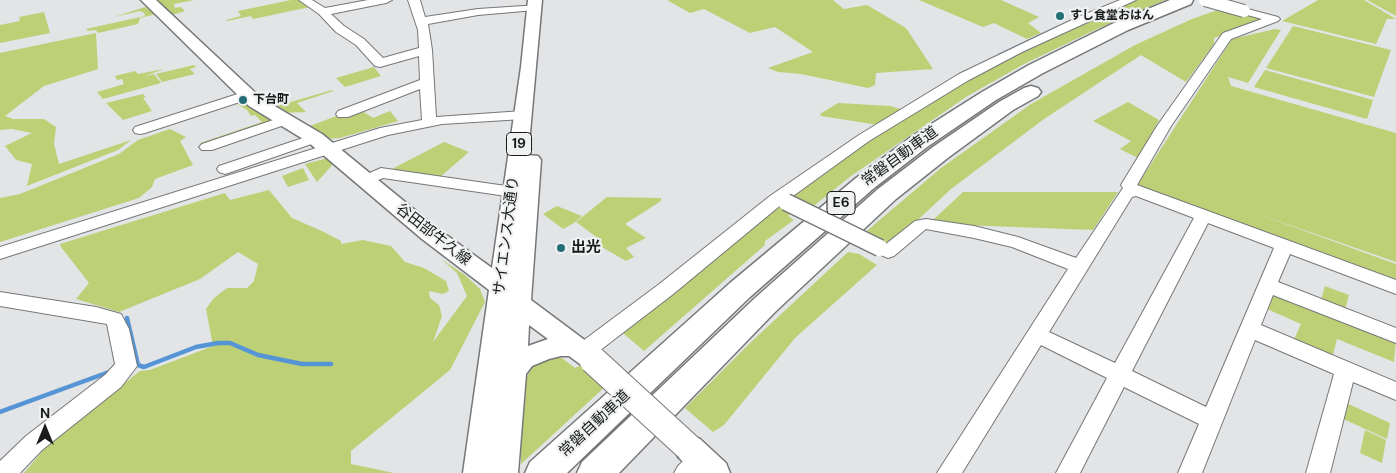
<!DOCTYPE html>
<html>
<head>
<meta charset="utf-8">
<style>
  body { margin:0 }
  #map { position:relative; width:1396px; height:473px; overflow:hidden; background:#e2e4e6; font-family:"DM Sans",sans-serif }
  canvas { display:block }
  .north { position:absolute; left:20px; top:403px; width:50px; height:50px; -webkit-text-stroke:4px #eff1f3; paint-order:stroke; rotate:0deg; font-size:14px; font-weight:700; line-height:20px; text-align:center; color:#1a1b1b }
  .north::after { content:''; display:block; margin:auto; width:18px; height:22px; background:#1a1b1b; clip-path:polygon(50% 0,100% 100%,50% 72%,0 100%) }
</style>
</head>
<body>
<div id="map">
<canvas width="1396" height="473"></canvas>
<div class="north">N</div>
</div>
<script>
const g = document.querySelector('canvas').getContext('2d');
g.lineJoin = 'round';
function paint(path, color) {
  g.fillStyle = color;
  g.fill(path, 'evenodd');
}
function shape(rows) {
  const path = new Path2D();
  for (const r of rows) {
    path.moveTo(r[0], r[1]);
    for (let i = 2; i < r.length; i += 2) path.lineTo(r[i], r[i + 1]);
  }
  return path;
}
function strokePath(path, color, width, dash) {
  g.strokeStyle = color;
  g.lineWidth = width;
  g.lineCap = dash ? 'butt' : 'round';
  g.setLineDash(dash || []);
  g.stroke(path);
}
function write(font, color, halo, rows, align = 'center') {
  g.font = font + ' "DM Sans","Noto Sans JP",sans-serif';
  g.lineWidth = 4.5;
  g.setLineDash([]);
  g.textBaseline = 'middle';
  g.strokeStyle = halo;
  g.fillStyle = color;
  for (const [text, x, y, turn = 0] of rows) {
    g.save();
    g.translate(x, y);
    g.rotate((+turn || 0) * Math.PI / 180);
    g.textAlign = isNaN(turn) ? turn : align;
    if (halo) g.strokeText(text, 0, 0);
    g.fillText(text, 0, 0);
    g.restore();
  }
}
paint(shape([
  [155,0,194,0,174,4,175,8,181,7,185,11,172,15],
  [291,0,301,0,310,7,253,19,251,16,227,21,226,20,241,16,238,11],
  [667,0,833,0,844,9,867,5,906,28,933,69,876,73,875,85,868,88,801,74,778,72,768,68,813,52,775,27,750,33,704,9,690,13],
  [919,0,1001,0,1039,17,1028,23,1041,33,1027,39,994,23,983,27],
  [1136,0,1165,0,1097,29,1024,64,966,97,851,176,810,209,787,198,844,156,964,81,1036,43],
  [1318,0,1364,0,1396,19,1387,19,1376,44,1282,21],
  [1367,0,1396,0,1396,16],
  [145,7,156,14,140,18,138,24,98,33,96,30,88,31,86,29,145,16,144,13,140,11,114,17],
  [1223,8,1258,17,1262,21,1214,38,1214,44,1186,82,1141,55,1044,119,951,189,907,230,885,246,862,235,941,168,1031,104,1135,45,1192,19],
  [44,12,50,33,0,43,0,25,20,21,19,17],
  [1293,26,1391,50,1374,97,1266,68],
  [1275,29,1281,30,1248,83,1228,77,1231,86,1396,133,1396,262,1252,212,1396,264,1396,282,1140,187,1138,184,1232,39],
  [96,33,98,69,44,86,5,116,13,119,44,119,56,127,54,144,59,164,131,140,118,150,27,186,32,164,16,160,5,146,32,133,12,129,0,130,0,53],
  [194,65,196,67,190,69,195,74,162,82,156,74],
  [374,67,381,76,345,87,336,78],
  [164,69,143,77,154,74,161,83,103,99,97,92,124,84,122,79,117,80,115,76,135,71,138,74],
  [1265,70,1373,100,1367,119,1254,87],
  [332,90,333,91,297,103,306,112,282,113,275,109,277,106],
  [143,94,146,97,143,98,152,111,123,120,106,103],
  [246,101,278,120,202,145,200,143,262,122,255,115,251,116,247,110,237,104],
  [1128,102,1159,120,1138,158,1120,149,1131,141,1093,121],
  [838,103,890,106,904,110,878,125,821,116,820,114],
  [362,111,373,118,390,111,398,121,340,138,323,139,307,127,339,115,345,118],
  [170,129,186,137,180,141,193,165,155,179,152,187,139,198,0,242,0,198,20,194,119,154,138,140],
  [444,142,469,152,440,177,390,170],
  [328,158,335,162,317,182,305,164],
  [303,168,309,180,288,187,282,176],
  [269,190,292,218,324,232,341,241,341,244,363,240,391,246,405,262,424,268,446,281,449,291,443,294,429,291,430,298,439,305,442,316,433,342,467,296,457,273,441,259,465,275,480,289,485,302,450,370,351,451,351,464,394,473,24,473,52,440,140,371,150,370,213,346,206,309,214,298,227,288,247,288,254,281,258,264,238,252,200,279,119,312,76,299,89,283,61,247,60,244,225,193,230,200],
  [963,192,1118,192,1093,230,937,224,933,220],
  [607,197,661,198,661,201,625,224,646,238,626,248,634,257,626,261,595,243,599,239,576,222],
  [780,205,793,211,788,216,794,220,765,241,765,245,644,351,624,334,623,331],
  [557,206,582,216,574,223,563,229,543,214],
  [848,252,859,254,877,265,795,338,724,425,713,432,685,408,749,344],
  [1325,286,1349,295,1344,313,1320,303],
  [1273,294,1396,339,1394,362,1337,339,1332,359,1293,342,1301,324,1267,309],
  [553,357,562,358,575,368,584,364,607,385,521,464,521,421,525,380,533,366,542,359],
  [1344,402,1390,423,1387,439,1339,417],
  [1365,430,1386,440,1382,463,1360,453]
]), '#bdd075');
strokePath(shape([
  [999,55,1058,27]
]), '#5595d6', 2.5);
strokePath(shape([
  [127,318,138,365,144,367,196,347,218,343,230,343,258,355,302,364,331,364],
  [0,412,109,372]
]), '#5595d6', 4.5);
const minor = shape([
  [299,0,312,0,325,8,368,0,392,0,386,3,331,14,344,26,364,39,383,58,419,48,418,30,408,0,420,0,425,17,478,9,539,5,541,7,535,10,478,15,428,24,432,50,436,117,523,111,528,112,530,115,528,118,523,119,442,124,388,135,0,259,0,247,380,128,422,120,420,89,348,117,338,117,336,114,338,111,420,80,419,56,380,67,375,66,356,45,336,32,319,14,299,0],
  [1120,0,1136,0,1022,52,969,80,869,141,782,204,672,295,590,358,583,360,576,358,573,352,576,346,658,285,770,196,859,135,959,74,1076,18,1120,0],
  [1244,8,1278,17,1280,19,1278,21,1231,39,1171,126,1137,185,1396,280,1396,294,1290,254,1278,282,1396,328,1396,343,1273,295,1261,325,1396,382,1396,400,1353,382,1330,473,1306,473,1334,374,1255,340,1202,473,1178,473,1199,424,1124,387,1080,473,1056,473,1107,378,1041,345,962,473,937,473,1068,269,1012,247,974,238,926,229,894,256,888,258,874,252,871,248,874,244,880,242,886,244,915,221,926,219,974,226,1018,237,1076,258,1123,188,1121,185,1157,126,1223,33,1262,19,1240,13,1238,11,1244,8],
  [1136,196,1194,218,1115,363,1049,332,1132,197,1136,196],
  [1208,223,1274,248,1206,407,1132,371,1208,223],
  [247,91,252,92,254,95,252,98,145,133,140,134,135,133,133,130,135,127,247,91],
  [285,116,290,117,292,120,290,123,212,150,202,150,199,147,202,144,285,116],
  [315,134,320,135,322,138,320,141,231,172,225,174,219,172,217,169,219,166,315,134],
  [381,168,513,187,519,189,521,192,519,195,513,197,383,178,364,186,358,184,356,181,358,178,381,168],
  [0,292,96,307,121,314,129,329,137,366,121,387,42,450,20,473,0,473,0,461,26,436,105,375,115,364,107,324,0,306,0,292],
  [700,449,708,452,712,459,702,473,674,473,678,466,692,452,700,449]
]);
const major = shape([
  [141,0,156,0,261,98,322,134,438,229,492,268,521,67,528,0,542,0,528,155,538,156,541,160,531,300,602,353,606,360,602,367,593,370,584,367,569,356,561,356,549,359,532,366,526,374,518,473,463,473,489,290,422,239,308,142,249,106,141,0],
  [529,325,548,339,528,346,529,325],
  [689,435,700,439,726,463,730,473,695,473,678,457,674,448,678,439,689,435]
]);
const highway = shape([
  [1170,0,1193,0,1191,4,1128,30,1043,73,996,100,927,147,874,188,750,297,567,473,525,473,530,462,730,283,856,178,911,137,982,92,1029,65,1116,22,1170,0],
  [1031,86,1038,88,1041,92,1038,96,1013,110,949,157,896,199,775,312,619,473,577,473,582,462,755,298,878,189,933,147,999,102,1024,88,1031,86]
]);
strokePath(minor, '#767779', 2);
strokePath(major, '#767779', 3);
strokePath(highway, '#767779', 3);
paint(minor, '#fff');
paint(major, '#fff');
paint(highway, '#fff');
const minorBridgeFar1 = shape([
  [1205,0,1244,11]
]);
const minorBridge = shape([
  [786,202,880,248]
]);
const majorBridge = shape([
  [593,360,689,448]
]);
strokePath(minorBridgeFar1, '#767779', 14, []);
strokePath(minorBridge, '#767779', 19, []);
strokePath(majorBridge, '#767779', 29, []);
strokePath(minorBridgeFar1, '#fff', 12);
strokePath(minorBridge, '#fff', 16);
strokePath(majorBridge, '#fff', 27);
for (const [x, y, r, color] of [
  [1060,16,5,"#246e75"],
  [243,100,5,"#246e75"],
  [561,248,5,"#246e75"]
]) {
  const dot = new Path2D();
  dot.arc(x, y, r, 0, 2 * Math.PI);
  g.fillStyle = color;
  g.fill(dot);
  strokePath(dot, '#eff1f3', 2);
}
write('bold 12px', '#1a1b1b', '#eff1f3', [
  ["すし食堂おはん",1070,16],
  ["下台町",253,100]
], 'left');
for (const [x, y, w] of [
  [519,144,25],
  [841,203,28]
]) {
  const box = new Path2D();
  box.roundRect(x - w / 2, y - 11.5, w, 23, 4);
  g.fillStyle = '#eff1f3';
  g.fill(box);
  strokePath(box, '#1a1b1b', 1);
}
write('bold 14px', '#1a1b1b', null, [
  ["19",519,144],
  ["E6",841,203]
]);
write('15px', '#1a1b1b', '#eff1f3', [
  ["常磐自動車道",900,157,-36],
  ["谷田部牛久線",433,235,38],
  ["サイエンス大通り",507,236,-83],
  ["常磐自動車道",595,424,-43]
]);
write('bold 15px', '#1a1b1b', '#eff1f3', [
  ["出光",571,248]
], 'left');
</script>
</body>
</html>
